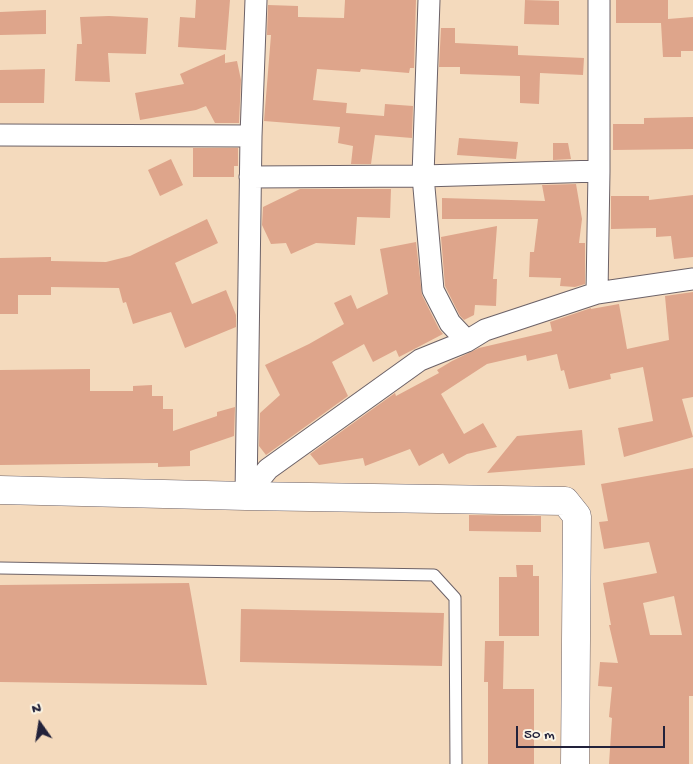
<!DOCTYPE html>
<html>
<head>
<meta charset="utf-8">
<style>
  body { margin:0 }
  #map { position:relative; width:693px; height:764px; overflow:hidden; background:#f4dabd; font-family:"Gochi Hand",sans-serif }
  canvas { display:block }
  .north { position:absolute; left:15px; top:699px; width:50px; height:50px; -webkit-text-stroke:4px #fcf5e5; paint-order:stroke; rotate:347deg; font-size:14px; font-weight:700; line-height:20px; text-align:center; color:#22223b }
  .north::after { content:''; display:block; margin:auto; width:18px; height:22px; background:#22223b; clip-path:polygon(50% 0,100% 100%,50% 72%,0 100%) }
  .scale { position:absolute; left:516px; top:726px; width:149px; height:22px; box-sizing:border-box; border:2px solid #22223b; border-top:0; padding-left:6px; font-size:15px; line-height:18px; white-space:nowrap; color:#22223b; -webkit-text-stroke:4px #fcf5e5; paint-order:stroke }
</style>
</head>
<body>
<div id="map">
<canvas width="693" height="764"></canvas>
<div class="north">N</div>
<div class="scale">50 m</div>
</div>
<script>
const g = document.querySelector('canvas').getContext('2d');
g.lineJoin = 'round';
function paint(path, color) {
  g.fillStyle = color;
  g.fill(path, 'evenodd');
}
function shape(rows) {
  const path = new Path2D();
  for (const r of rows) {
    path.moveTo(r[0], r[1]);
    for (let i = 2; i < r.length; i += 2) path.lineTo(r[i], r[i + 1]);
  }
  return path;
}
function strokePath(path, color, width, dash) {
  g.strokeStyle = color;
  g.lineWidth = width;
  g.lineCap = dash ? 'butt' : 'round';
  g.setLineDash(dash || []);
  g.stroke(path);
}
paint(shape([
  [196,0,230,0,226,50,178,47,180,17,195,18],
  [345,0,416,0,414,68,410,68,409,73,361,69,360,72,317,69,313,100,347,103,346,113,384,116,385,104,413,106,412,138,375,135,371,164,351,164,353,146,338,143,340,127,264,121,271,35,267,35,268,5,298,6,298,17,344,18],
  [525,0,559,1,559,25,524,24],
  [616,0,668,0,668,19,693,17,693,51,681,51,681,57,663,57,661,23,616,23],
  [46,10,46,34,0,35,0,12],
  [109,16,148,18,146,54,108,53,110,82,75,81,77,44,82,44,80,17],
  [441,28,455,28,455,43,518,46,518,55,584,58,583,75,540,73,539,104,520,103,520,76,460,74,460,67,439,67],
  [225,54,225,63,237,61,241,80,239,123,215,123,206,106,196,110,140,120,135,93,184,84,180,74],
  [45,69,44,103,0,103,0,70],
  [693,117,693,149,613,150,613,124,644,124,644,118],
  [459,138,518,142,516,159,457,155],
  [553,143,568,143,571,159,553,160],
  [193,148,238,148,238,166,234,166,234,177,193,177],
  [171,159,183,185,160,196,148,170],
  [576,184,582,219,579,243,585,243,585,284,575,287,560,286,561,278,529,277,530,252,534,252,538,219,442,219,442,198,545,201,542,185],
  [300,189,391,189,390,218,357,217,355,245,316,243,291,254,286,243,271,244,262,225,263,207],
  [693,195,693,257,674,259,671,236,656,237,656,228,611,229,611,196,649,196,649,200],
  [207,219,218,243,175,263,192,304,226,290,236,315,236,327,185,348,171,312,133,324,126,302,123,303,119,288,51,287,51,295,18,295,18,314,0,314,0,258,51,257,51,261,106,262,130,256],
  [497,226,493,279,497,279,496,306,475,305,474,315,464,320,460,316,445,286,441,237],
  [416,242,422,295,439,329,443,334,399,357,396,350,373,362,364,344,332,362,348,396,266,455,259,446,260,413,280,395,265,365,309,344,344,324,334,303,351,295,357,309,388,294,380,249],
  [693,292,693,397,682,399,693,437,624,457,618,428,653,421,643,367,610,374,611,379,569,389,564,370,561,371,557,354,527,361,526,355,487,364,441,394,464,434,483,423,497,447,467,454,449,464,443,453,419,466,410,449,365,466,363,458,319,465,310,454,395,393,396,396,439,373,437,370,452,361,479,348,552,331,550,322,591,308,591,309,619,304,627,349,669,340,665,296],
  [90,369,90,391,133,391,133,386,152,385,152,396,163,396,163,409,173,409,173,431,217,416,217,412,235,407,234,436,190,451,190,466,158,467,158,463,0,465,0,370],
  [582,430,585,465,487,473,517,436],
  [693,468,693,696,689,696,689,764,609,764,612,718,609,717,612,687,598,686,600,662,618,663,609,625,611,625,603,583,657,573,649,542,604,549,599,522,608,521,601,484],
  [674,596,682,635,650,635,643,603],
  [469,515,541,516,541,532,469,531],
  [516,565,533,565,533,576,539,576,539,636,499,636,499,577,517,577],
  [189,583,207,685,0,682,0,585],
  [241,609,444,613,442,666,240,662],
  [485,641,504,641,503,689,534,689,534,764,488,764,488,682,484,682]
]), '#dea58b');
const service = shape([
  [0,568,434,575,455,598,456,764]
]);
const minor = shape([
  [429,0,423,176,433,290,450,323,467,341],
  [0,135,251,136],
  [250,177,423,176,599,171],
  [597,293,599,171,599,0],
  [246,496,268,469,420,360,467,341,485,330,597,293,693,279],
  [246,496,251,136,256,0]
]);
const tertiary = shape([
  [0,490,246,496,565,501,577,516,575,764]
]);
strokePath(service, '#6c6268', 13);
strokePath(minor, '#6c6268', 23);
strokePath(tertiary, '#6c6268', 29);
strokePath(service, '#fff', 11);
strokePath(minor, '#fff', 21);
strokePath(tertiary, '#fff', 28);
</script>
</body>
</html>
